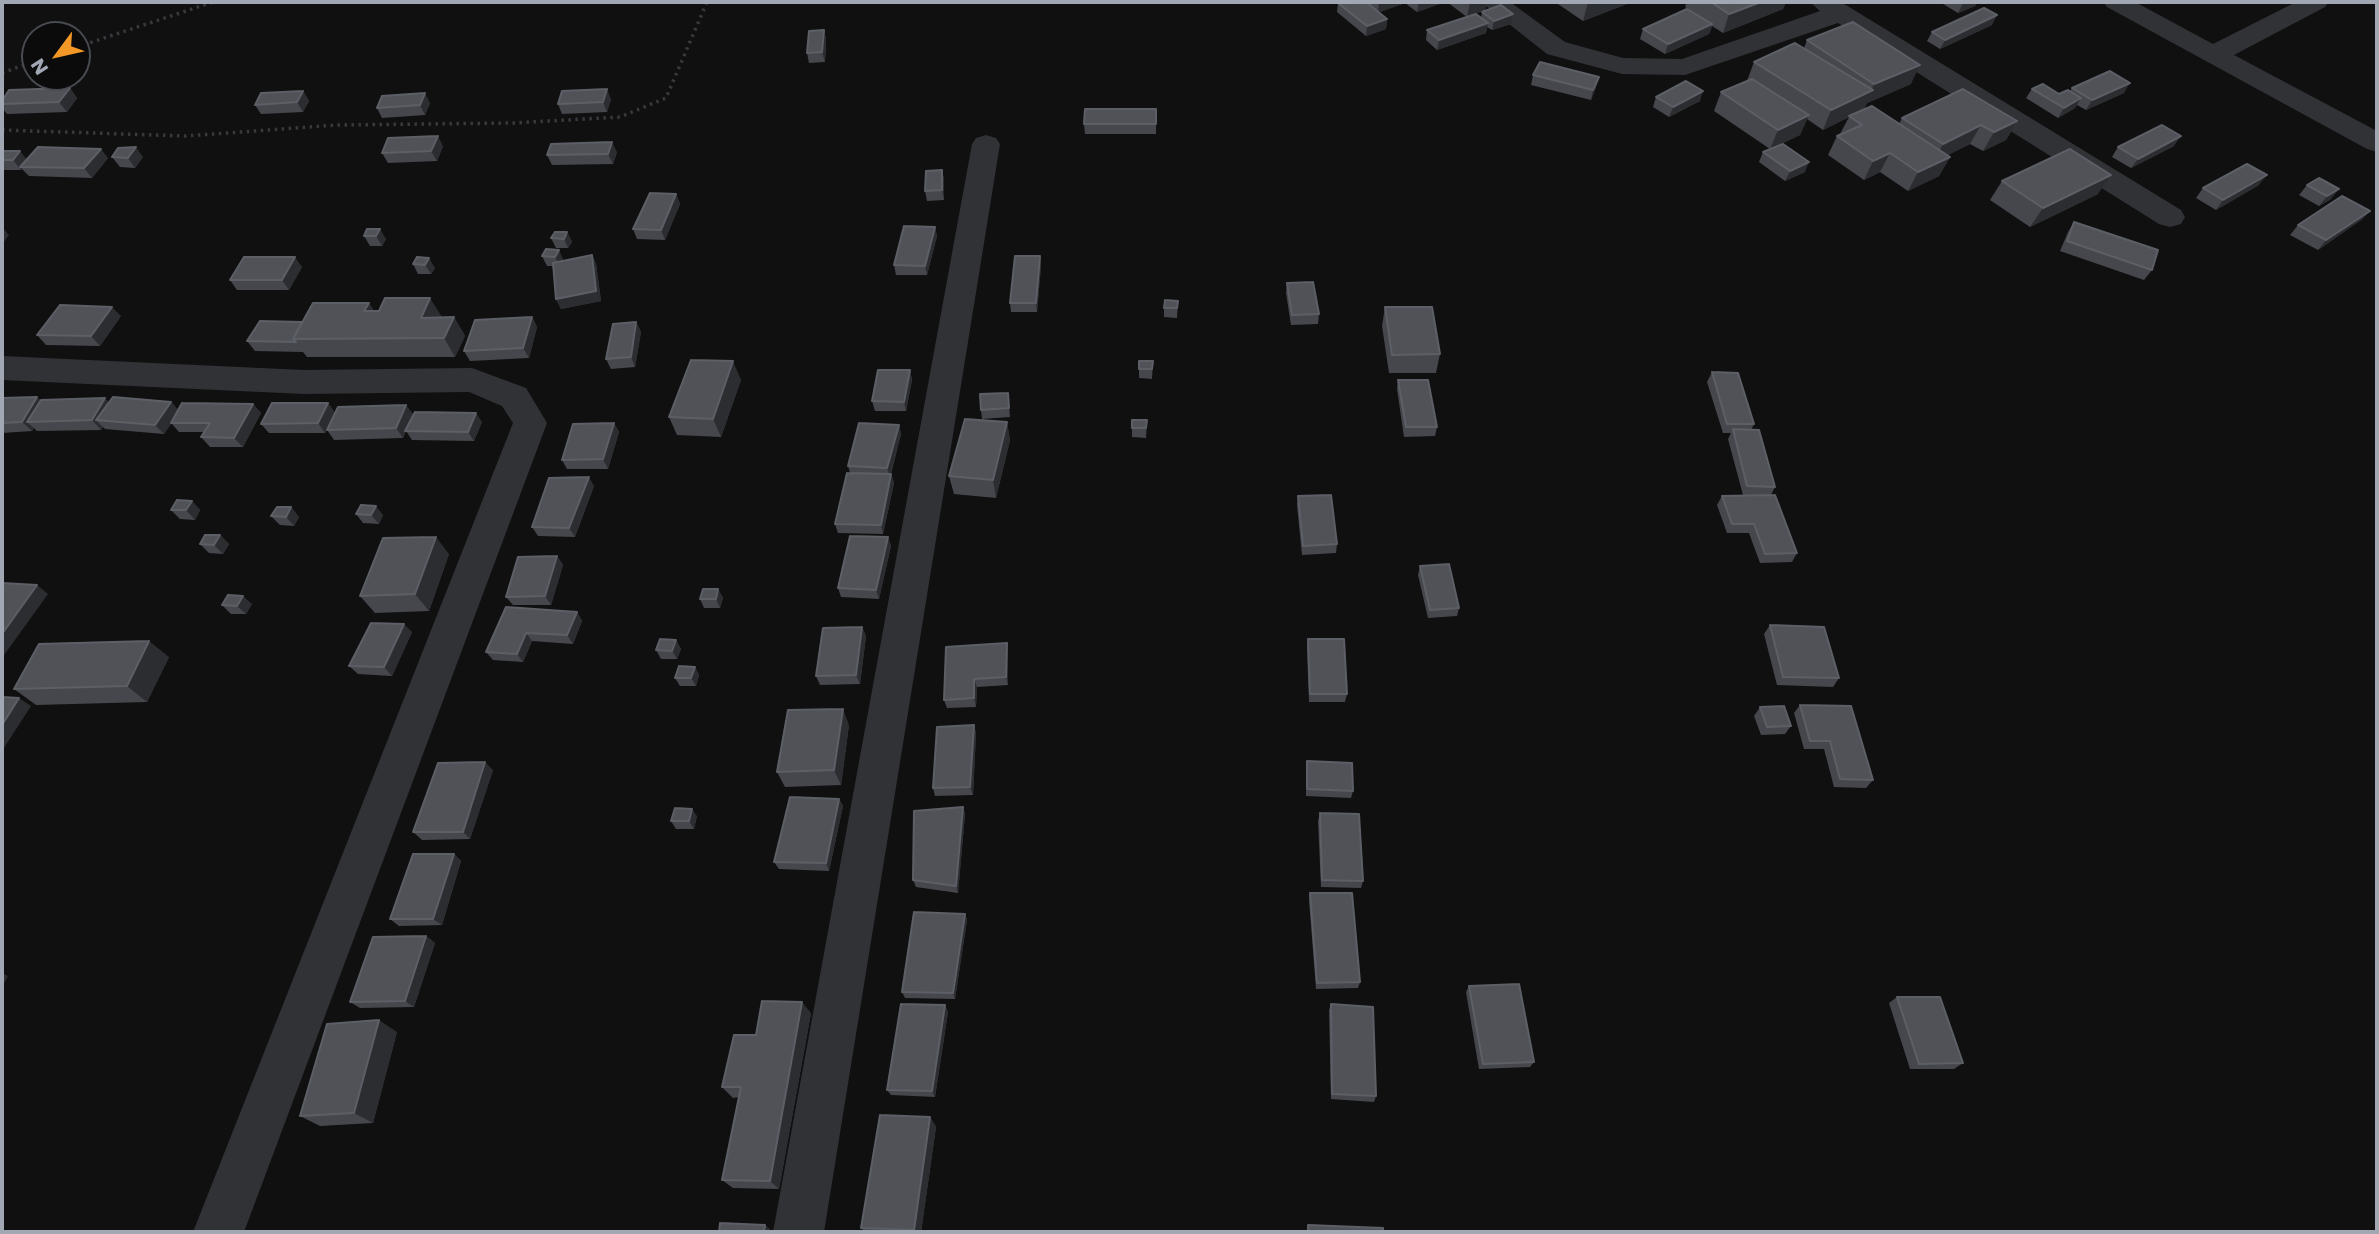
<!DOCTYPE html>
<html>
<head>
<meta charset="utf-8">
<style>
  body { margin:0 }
  #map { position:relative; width:2379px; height:1234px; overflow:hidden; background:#101011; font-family:Poppins,sans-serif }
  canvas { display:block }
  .frame { position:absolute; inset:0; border:4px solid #a1a8b3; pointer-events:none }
  .north { position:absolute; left:21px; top:21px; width:70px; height:70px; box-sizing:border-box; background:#0b0b0c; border:2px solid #474a4f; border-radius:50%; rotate:237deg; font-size:19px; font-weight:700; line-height:28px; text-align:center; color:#a1a8b3 }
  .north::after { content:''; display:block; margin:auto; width:24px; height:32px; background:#f39827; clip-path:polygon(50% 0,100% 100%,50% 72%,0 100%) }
</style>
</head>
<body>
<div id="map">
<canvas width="2379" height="1234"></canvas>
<div class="frame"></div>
<div class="north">N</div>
</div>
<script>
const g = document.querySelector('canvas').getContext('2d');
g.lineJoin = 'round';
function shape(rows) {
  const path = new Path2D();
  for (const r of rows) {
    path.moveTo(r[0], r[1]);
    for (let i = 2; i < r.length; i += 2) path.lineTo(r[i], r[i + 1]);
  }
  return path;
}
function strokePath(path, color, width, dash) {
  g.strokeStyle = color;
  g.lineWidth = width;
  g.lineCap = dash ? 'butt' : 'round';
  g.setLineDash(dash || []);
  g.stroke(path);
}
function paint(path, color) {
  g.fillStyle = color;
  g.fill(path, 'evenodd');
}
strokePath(shape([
  [77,47,213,2],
  [2,73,35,61],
  [2,130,185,136,338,125,513,123,620,117,666,98,707,2]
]), '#373a3d', 3.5, [2.5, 4.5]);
paint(shape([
  [1481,2,1510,2,1565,42,1623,58,1682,59,1820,11,1810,2,1841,2,2181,210,2185,217,2181,224,2170,227,2159,224,1838,23,1685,75,1622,74,1547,54,1481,2],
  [2103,2,2135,2,2213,44,2296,2,2329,2,2325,7,2234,55,2377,131,2377,152,2367,149,2107,7,2103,2],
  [986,135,996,138,1000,144,824,1232,773,1232,972,144,976,138,986,135],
  [2,356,304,370,472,368,526,388,547,423,244,1232,193,1232,513,423,502,406,469,392,304,394,2,380,2,356]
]), '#313236');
paint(shape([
  [1368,2,1445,2,1417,12,1405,3,1379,12,1387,19,1386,29,1366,36,1337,12,1338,3,1369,4],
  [1447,2,1487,2,1485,10,1469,16,1481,18,1482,12,1511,24,1492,30,1487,27,1486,33,1437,50,1426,40,1427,30,1467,17],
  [1555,2,1632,2,1583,21],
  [1687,2,1786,2,1783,9,1723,33,1712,26,1709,34,1665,54,1640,39,1643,29,1690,10,1685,7],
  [1940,2,1977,2,1975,6,1958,13],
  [1992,25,1940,49,1927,41,1932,32],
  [824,30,826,40,825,62,809,63,807,53],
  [1807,40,1911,84,1867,103,1864,109,1899,124,1902,118,2017,121,2006,140,1983,151,1970,144,1947,155,1950,157,1939,176,1908,191,1880,172,1864,180,1828,155,1837,136,1840,134,1849,117,1823,130,1807,119,1800,135,1770,149,1714,111,1721,92,1747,81,1754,62,1804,48],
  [1533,75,1596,87,1591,100,1531,85],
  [70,88,77,98,67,112,7,114,2,108,2,101],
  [2072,88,2124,93,2086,110,2077,105,2075,108,2058,118,2026,98,2032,89,2059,94,2070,91],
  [303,91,309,101,303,112,261,114,255,105],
  [1656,97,1700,101,1669,117,1653,107],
  [611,99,607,112,562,114,558,104],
  [430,103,425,115,382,118,377,108],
  [1156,109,1156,134,1085,134,1084,124],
  [443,146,437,161,388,163,382,153],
  [2174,146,2131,168,2112,157,2118,147],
  [2,151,27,159,108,158,92,178,29,176,22,169,21,170,2,170],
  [617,152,613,164,552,165,547,155],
  [1763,152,1805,172,1785,181,1759,162],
  [112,157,143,157,135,168,120,167],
  [942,170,944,180,944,200,927,201,925,191],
  [2002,181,2098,194,2030,227,1990,200],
  [2259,185,2216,210,2196,198,2203,188],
  [2307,185,2331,199,2319,206,2299,195],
  [676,194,680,204,665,240,637,239,633,229],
  [2370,211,2361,220,2318,250,2290,235,2298,225],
  [2074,222,2152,270,2144,280,2060,251,2068,232],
  [935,227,937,236,927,275,896,275,894,265],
  [367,229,386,239,382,246,370,246,364,236],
  [567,232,572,242,568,248,556,248,551,238],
  [546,249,563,259,563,261,592,255,596,264,601,301,561,309,556,299,553,266,547,266,542,256],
  [1040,256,1041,266,1037,312,1011,312,1010,303],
  [417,257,435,268,431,274,418,274,413,264],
  [302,267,289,290,237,290,230,280],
  [1287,283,1319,314,1318,324,1291,325,1286,293],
  [1178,301,1177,318,1164,317,1164,308],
  [369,303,374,311,442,317,454,317,465,336,455,357,307,357,303,352,255,351,247,341,302,322],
  [1385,307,1440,354,1436,373,1389,373,1382,326],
  [121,316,100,346,46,345,37,335],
  [532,317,537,327,529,358,470,361,464,351],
  [636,322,641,332,635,367,611,369,606,359],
  [1153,361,1152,379,1139,378,1139,369],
  [910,370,912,380,906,411,875,411,872,401],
  [1712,372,1754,424,1751,430,1775,487,1771,495,1797,553,1792,562,1760,563,1749,533,1727,533,1717,505,1722,496,1743,495,1728,439,1731,433,1723,433,1707,382],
  [741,380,721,437,677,435,669,417],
  [1398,380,1437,427,1435,436,1404,437,1397,389],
  [1008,393,1010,417,982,419,981,410],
  [37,397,41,401,109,403,171,402,178,410,253,404,261,413,243,447,210,447,201,437,204,432,179,432,171,423,164,434,105,429,103,427,101,430,37,431,34,428,32,431,2,433,2,398],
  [328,403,335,413,325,433,269,433,261,424],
  [413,414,408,426,482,422,474,441,412,440,406,431,403,438,334,440,327,430],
  [1147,420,1146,438,1132,437,1132,428],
  [1007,422,1010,440,996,498,954,494,949,476],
  [614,423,619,432,608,469,567,469,562,460],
  [899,425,901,434,891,474,894,483,883,534,838,533,835,524,850,473,848,466],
  [594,486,575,537,538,536,532,527],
  [1298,496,1337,544,1336,553,1302,555,1297,505],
  [192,501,200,510,195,520,180,519,171,510],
  [291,507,299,517,294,526,280,525,271,516],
  [356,514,383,515,379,524,363,523],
  [220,535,229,544,223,554,209,553,200,544],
  [888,537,891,546,879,599,841,597,838,588],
  [449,554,429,611,375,613,360,596],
  [557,556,563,565,551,605,513,605,506,597],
  [1420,566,1459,608,1457,616,1428,618,1418,575],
  [718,589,723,598,720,608,704,608,700,599],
  [252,604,246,614,231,614,222,605],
  [506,607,577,612,582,621,573,644,532,641,523,662,493,660,486,652],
  [1770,625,1839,678,1833,687,1777,685,1764,634],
  [862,627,866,636,860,684,820,685,816,676],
  [412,632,392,676,358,674,349,666],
  [1308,639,1347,694,1345,702,1309,702,1307,648],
  [676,640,681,649,677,659,661,659,656,650],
  [1008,652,1008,685,977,687,976,707,947,708,944,700],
  [169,657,147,702,36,705,14,689],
  [695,667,699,675,696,686,680,686,675,678],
  [1800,705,1873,780,1866,788,1834,787,1824,749,1804,749,1794,713],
  [1760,707,1791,726,1785,734,1761,735,1754,716],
  [849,725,841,785,785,787,777,772],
  [974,725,976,733,973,795,935,796,933,788],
  [1307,761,1353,791,1351,798,1306,796,1306,769],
  [493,770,470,839,422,840,413,832],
  [839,799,843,806,829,871,779,869,774,862],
  [963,807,965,814,958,893,916,887,913,880],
  [1320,813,1363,881,1361,888,1321,887,1318,821],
  [697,816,694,829,676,829,671,821],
  [454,854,461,861,442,925,399,926,390,919],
  [1310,893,1360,982,1358,988,1316,989,1309,900],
  [965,914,967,920,955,999,905,998,902,992],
  [426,936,435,943,414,1007,360,1008,350,1002],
  [1469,986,1534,1062,1530,1067,1479,1069,1466,992],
  [1897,997,1963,1063,1954,1069,1910,1069,1889,1003],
  [1331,1004,1376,1096,1374,1102,1331,1099,1329,1010],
  [945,1005,948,1012,935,1097,891,1095,887,1090],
  [811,1013,779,1189,733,1188,722,1180,739,1097,733,1098,722,1087,756,1035],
  [397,1032,373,1123,320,1126,300,1116],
  [930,1117,936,1127,921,1232,865,1232,861,1228]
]), '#46474d');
paint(shape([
  [1379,2,1405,2,1405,3,1378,13],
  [1419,2,1445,2,1417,12],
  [1470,2,1487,2,1485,10,1467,17],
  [1588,2,1632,2,1583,21],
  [1761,2,1786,2,1783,9,1723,33,1729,14],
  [1966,2,1977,2,1975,6,1958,13,1963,3],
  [1513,14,1511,24,1492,30,1494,21],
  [1997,15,1992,25,1940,49,1945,40],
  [1387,19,1386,29,1366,36,1367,26],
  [1488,23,1486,33,1437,50,1439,40],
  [1712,24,1709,34,1665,54,1668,44],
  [824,30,826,40,825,62,822,52],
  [1920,65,1911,84,1867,103,1864,109,1823,130,1831,110,1871,91,1874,84],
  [1599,77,1596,87,1591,100,1593,90],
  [2130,83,2124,93,2086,110,2092,100],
  [70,88,77,98,67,112,59,102],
  [607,89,611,99,607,112,603,102],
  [303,91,309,101,303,112,297,102],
  [1703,91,1700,101,1669,117,1673,107],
  [425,93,430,103,425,115,420,105],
  [2081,98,2075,108,2058,118,2064,108],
  [1809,115,1800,135,1770,149,1778,130],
  [2017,121,2006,140,1983,151,1994,132],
  [1981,125,1970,144,1933,163,1943,144],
  [438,136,443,146,437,161,431,151],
  [2181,136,2174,146,2131,168,2138,159],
  [612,142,617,152,613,164,608,154],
  [136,147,143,157,135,168,128,158],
  [101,149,108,158,92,178,84,168],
  [20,151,28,161,20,167,22,169,21,170,13,160],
  [1890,153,1880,172,1864,180,1873,161],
  [1950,157,1939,176,1908,191,1918,172],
  [1809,162,1805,172,1785,181,1790,171],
  [942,170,944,180,944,200,942,190],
  [2111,175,2098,194,2030,227,2043,208],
  [2267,175,2259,185,2216,210,2223,200],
  [2339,189,2331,199,2319,206,2327,196],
  [676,194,680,204,665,240,661,230],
  [2370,211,2361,220,2318,250,2326,240],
  [2,227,9,235,4,242,2,240],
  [935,227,937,236,927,275,925,266],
  [380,229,386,239,382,246,376,236],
  [567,232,572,242,568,248,564,239],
  [559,250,563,259,560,266,555,257],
  [592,255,596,264,601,301,561,309,556,299],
  [1040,256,1041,266,1037,312,1036,303],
  [295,257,302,267,289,290,282,280],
  [429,258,435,268,431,274,425,265],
  [430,298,442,317,421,318],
  [369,303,381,322,364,311],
  [112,307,121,316,100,346,91,336],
  [454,317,465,336,455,357,444,338],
  [532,317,537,327,529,358,523,348],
  [636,322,641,332,635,367,631,357],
  [733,361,741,380,721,437,713,419],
  [910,370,912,380,906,411,904,402],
  [37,397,46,406,27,422,34,428,32,431,22,422],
  [105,398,114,408,96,420,103,427,101,430,92,420],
  [171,402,180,412,164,434,155,425],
  [328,403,335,413,325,433,318,423],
  [253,404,261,413,243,447,234,438],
  [406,405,413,414,403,438,396,428],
  [476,413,482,422,474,441,468,432],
  [1007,422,1010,440,996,498,993,480],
  [614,423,619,432,608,469,603,459],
  [899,425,901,434,890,477,887,468],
  [891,474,894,483,883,534,881,525],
  [589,477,594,486,575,537,569,528],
  [192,501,200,510,195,520,186,510],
  [376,506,383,515,379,524,371,515],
  [291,507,299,517,294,526,286,517],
  [220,535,229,544,223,554,214,545],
  [436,537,449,554,429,611,415,594],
  [888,537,891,546,879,599,876,590],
  [557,556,563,565,551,605,545,596],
  [37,585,48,594,2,658,2,634],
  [718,589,723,598,720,608,716,599],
  [243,596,252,604,246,614,237,606],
  [577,612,582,621,573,644,567,635],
  [404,624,412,632,392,676,384,667],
  [862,627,866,636,860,684,856,675],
  [526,633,532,641,523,662,517,654],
  [676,640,681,649,677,659,672,651],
  [149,641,169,657,147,702,127,686],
  [1007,643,1008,652,1008,685,1006,677],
  [695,667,699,675,696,686,691,678],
  [974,679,977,687,976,707,974,698],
  [19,698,31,706,2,751,2,725],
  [843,709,849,725,841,785,834,770],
  [974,725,976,733,973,795,970,787],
  [485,762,493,770,470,839,463,832],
  [839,799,843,806,829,871,826,863],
  [963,807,965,814,958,893,956,886],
  [692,809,697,816,694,829,689,821],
  [454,854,461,861,442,925,433,919],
  [965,914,967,920,955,999,953,993],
  [426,936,435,943,414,1007,405,1001],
  [2,973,8,976,2,987],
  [802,1002,811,1013,779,1189,770,1181],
  [945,1005,948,1012,935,1097,932,1091],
  [379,1020,397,1032,373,1123,354,1113],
  [930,1117,936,1127,921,1232,915,1232,914,1230],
  [765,1225,770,1229,770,1232,764,1232]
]), '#2c2d30');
const building = shape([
  [1341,2,1366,2,1387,19,1367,26,1338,3,1341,2],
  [1711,2,1761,2,1729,14,1711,2],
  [1501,5,1513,14,1494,21,1482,12,1501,5],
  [1984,8,1997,15,1945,40,1932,32,1984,8],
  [1687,9,1712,24,1668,44,1643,29,1687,9],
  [1476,14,1488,23,1439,40,1427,30,1476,14],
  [1853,22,1920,65,1874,84,1807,40,1853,22],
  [824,30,822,52,807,53,809,31,824,30],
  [1795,43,1873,90,1831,110,1754,62,1795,43],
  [1540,62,1599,77,1593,90,1533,75,1540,62],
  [2110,71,2130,83,2092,100,2072,88,2110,71],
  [1752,79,1809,115,1778,130,1721,92,1752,79],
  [1686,81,1703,91,1673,107,1656,97,1686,81],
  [2043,84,2059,94,2068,90,2081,98,2064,108,2032,89,2043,84],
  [70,88,59,102,2,104,2,101,9,90,70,88],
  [607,89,603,102,558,104,562,91,607,89],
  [1963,89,2017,121,1994,132,1981,125,1943,144,1902,118,1963,89],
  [303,91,297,102,255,105,261,93,303,91],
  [425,93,420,105,377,108,382,96,425,93],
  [1872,106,1950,157,1918,172,1890,153,1873,161,1837,136,1862,125,1849,116,1872,106],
  [1085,109,1156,109,1156,124,1084,124,1085,109],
  [2162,125,2181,136,2138,159,2118,147,2162,125],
  [438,136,431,151,382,153,388,138,438,136],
  [612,142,608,154,547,155,551,144,612,142],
  [1783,144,1809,162,1790,171,1763,152,1783,144],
  [38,147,101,149,84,168,20,167,38,147],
  [136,147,128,158,112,157,118,148,136,147],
  [2070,149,2111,175,2043,208,2002,181,2070,149],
  [2,151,20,151,13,160,2,160,2,151],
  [2247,164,2267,175,2223,200,2203,188,2247,164],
  [942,170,942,190,925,191,926,171,942,170],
  [2319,178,2339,189,2327,196,2307,185,2319,178],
  [650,193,676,194,661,230,633,229,650,193],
  [2342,196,2370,211,2326,240,2298,225,2342,196],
  [2074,222,2158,250,2152,270,2067,241,2074,222],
  [904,226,935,227,925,266,894,265,904,226],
  [367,229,380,229,376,236,364,236,367,229],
  [555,232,567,232,564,239,551,238,555,232],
  [546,249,559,250,555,257,542,256,546,249],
  [592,255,596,291,556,299,553,263,592,255],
  [1015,256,1040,256,1036,303,1010,303,1015,256],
  [244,257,295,257,282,280,230,280,244,257],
  [417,257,429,258,425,265,413,264,417,257],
  [1313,282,1319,314,1292,315,1287,283,1313,282],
  [385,298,430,298,421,318,454,317,444,338,293,339,313,303,369,303,364,311,379,311,385,298],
  [1165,300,1178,301,1177,308,1164,308,1165,300],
  [60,305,112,307,91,336,37,335,60,305],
  [1385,307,1432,307,1440,354,1392,355,1385,307],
  [532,317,523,348,464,351,475,320,532,317],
  [260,321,302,322,293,339,296,342,247,341,260,321],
  [636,322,631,357,606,359,613,324,636,322],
  [691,360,733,361,713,419,669,417,691,360],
  [1139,361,1153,361,1152,369,1139,369,1139,361],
  [878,370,910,370,904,402,872,401,878,370],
  [1712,372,1738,373,1754,424,1727,424,1712,372],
  [1398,380,1428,380,1437,427,1406,427,1398,380],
  [1008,393,1009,408,981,410,980,394,1008,393],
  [37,397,22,422,2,423,2,398,37,397],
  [113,397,171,402,155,425,96,420,113,397],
  [105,398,92,420,27,422,41,400,105,398],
  [182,403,253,404,234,438,201,437,210,423,171,423,182,403],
  [272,403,328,403,318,423,261,424,272,403],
  [406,405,396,428,327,430,338,407,406,405],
  [415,412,476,413,468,432,405,431,415,412],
  [965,419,1007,422,993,480,949,476,965,419],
  [1132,420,1147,420,1146,428,1132,428,1132,420],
  [614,423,603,459,562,460,573,424,614,423],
  [859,423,899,425,887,468,848,466,859,423],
  [1733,429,1759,430,1775,487,1747,486,1733,429],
  [847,473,891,474,881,525,835,524,847,473],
  [589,477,569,528,532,527,549,478,589,477],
  [1331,495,1337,544,1303,546,1298,496,1331,495],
  [1775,495,1797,553,1765,554,1754,524,1732,524,1722,496,1775,495],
  [177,500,192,501,186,510,171,510,177,500],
  [361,505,376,506,371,515,356,514,361,505],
  [277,507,291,507,286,517,271,516,277,507],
  [205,535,220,535,214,545,200,544,205,535],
  [850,536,888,537,876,590,838,588,850,536],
  [436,537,415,594,360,596,383,538,436,537],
  [557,556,545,596,506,597,518,557,557,556],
  [1449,564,1459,608,1430,610,1420,566,1449,564],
  [2,583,37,585,2,634,2,583],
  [703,589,718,589,716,599,700,599,703,589],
  [228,595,243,596,237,606,222,605,228,595],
  [506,607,577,612,567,635,526,633,517,654,486,652,506,607],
  [371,623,404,624,384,667,349,666,371,623],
  [1770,625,1824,627,1839,678,1783,677,1770,625],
  [862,627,856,675,816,676,823,628,862,627],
  [660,639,676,640,672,651,656,650,660,639],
  [1308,639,1344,639,1347,694,1310,694,1308,639],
  [149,641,127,686,14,689,39,644,149,641],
  [1007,643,1006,677,974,679,974,698,944,700,946,647,1007,643],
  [679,666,695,667,691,678,675,678,679,666],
  [2,697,19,698,2,725,2,697],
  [1800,705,1851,706,1873,780,1840,779,1830,741,1810,741,1800,705],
  [1784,706,1791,726,1767,727,1760,707,1784,706],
  [843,709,834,770,777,772,788,710,843,709],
  [974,725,970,787,933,788,937,727,974,725],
  [1307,761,1352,763,1353,791,1307,789,1307,761],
  [485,762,463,832,413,832,438,763,485,762],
  [790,797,839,799,826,863,774,862,790,797],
  [963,807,956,886,913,880,914,811,963,807],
  [675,808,692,809,689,821,671,821,675,808],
  [1320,813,1359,814,1363,881,1322,880,1320,813],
  [413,854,454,854,433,919,390,919,413,854],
  [1310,893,1352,893,1360,982,1317,983,1310,893],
  [914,912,965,914,953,993,902,992,914,912],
  [426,936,405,1001,350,1002,373,937,426,936],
  [1519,984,1534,1062,1483,1064,1469,986,1519,984],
  [1897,997,1940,997,1963,1063,1919,1064,1897,997],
  [762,1001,802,1002,770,1181,722,1180,741,1087,722,1087,734,1035,756,1035,762,1001],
  [901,1004,945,1005,932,1091,887,1090,901,1004],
  [1331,1004,1373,1007,1376,1096,1332,1094,1331,1004],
  [379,1020,354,1113,300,1116,327,1024,379,1020],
  [880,1115,930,1117,914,1230,861,1228,880,1115],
  [720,1223,765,1225,764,1232,719,1232,720,1223],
  [1308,1225,1383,1228,1383,1232,1308,1232,1308,1225]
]);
paint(building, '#505258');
strokePath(building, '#5c5f66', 2);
</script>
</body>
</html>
